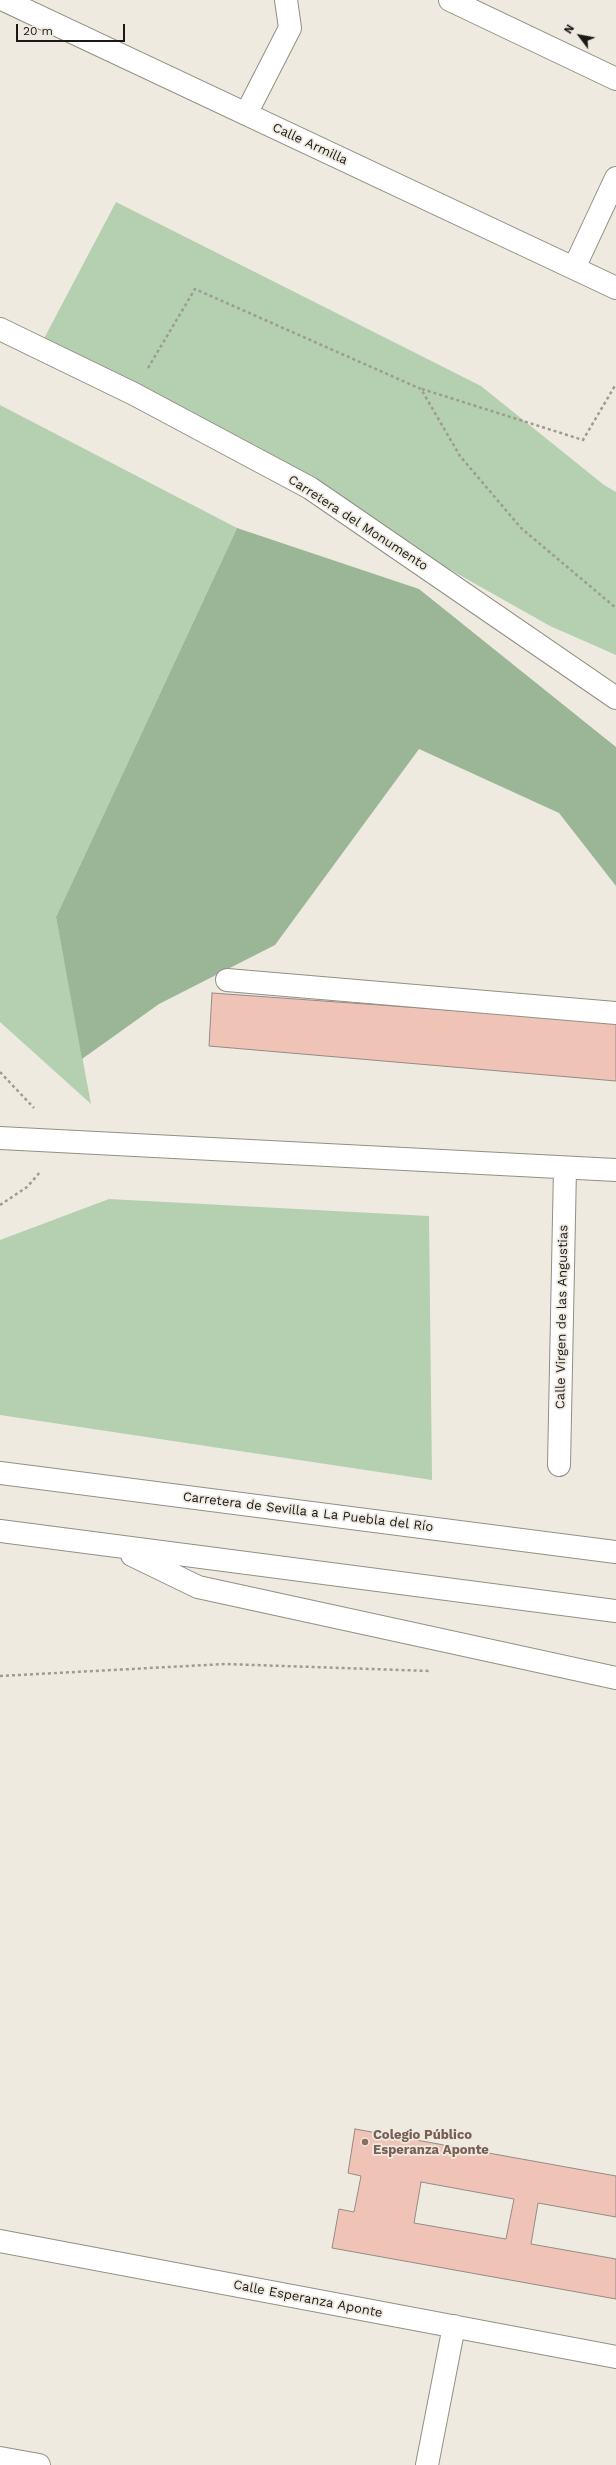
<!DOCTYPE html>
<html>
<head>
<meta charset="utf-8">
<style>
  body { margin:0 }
  #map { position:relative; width:616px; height:2465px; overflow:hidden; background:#efeae0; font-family:"Work Sans",sans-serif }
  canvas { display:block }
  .north { position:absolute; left:560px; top:16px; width:40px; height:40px; -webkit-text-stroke:3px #efeae0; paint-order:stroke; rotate:302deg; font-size:11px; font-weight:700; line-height:16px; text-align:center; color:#1a1915 }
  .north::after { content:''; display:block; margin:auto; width:14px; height:18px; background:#1a1915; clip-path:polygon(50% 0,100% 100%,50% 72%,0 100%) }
  .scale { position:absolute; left:16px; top:24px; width:109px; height:18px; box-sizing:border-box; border:2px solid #1a1915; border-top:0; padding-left:5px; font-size:12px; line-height:14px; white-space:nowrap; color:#1a1915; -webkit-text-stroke:3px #efeae0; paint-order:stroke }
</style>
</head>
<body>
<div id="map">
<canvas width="616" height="2465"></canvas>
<div class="north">N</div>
<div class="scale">20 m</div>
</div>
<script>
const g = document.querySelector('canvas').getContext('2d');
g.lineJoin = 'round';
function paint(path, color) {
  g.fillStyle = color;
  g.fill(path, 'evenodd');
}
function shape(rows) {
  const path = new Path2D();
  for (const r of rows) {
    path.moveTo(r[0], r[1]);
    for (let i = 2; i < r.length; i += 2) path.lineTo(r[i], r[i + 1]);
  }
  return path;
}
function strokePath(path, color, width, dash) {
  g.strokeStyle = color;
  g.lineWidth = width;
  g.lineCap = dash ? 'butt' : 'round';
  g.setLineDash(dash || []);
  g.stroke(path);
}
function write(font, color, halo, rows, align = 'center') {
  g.font = font + ' "Work Sans",sans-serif';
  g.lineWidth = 3.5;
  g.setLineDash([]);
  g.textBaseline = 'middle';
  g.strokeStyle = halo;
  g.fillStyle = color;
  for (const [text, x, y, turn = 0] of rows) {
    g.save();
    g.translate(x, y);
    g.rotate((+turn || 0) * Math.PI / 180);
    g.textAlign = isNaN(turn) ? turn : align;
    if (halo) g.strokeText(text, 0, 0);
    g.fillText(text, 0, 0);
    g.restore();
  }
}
paint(shape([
  [116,202,481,386,604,485,616,492,616,655,550,626,339,507,39,348],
  [0,405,237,528,56,917,91,1104,0,1022],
  [109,1199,429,1216,432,1480,0,1415,0,1240]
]), '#b4d0b1');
paint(shape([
  [237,528,419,589,616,747,616,886,559,813,419,749,275,945,159,1004,82,1059,56,917]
]), '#9ab697');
const building = shape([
  [212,993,616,1022,616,1081,209,1046,212,993],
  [355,2129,616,2176,616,2217,538,2203,531,2244,616,2259,616,2299,332,2248,339,2209,354,2212,361,2176,348,2173,355,2129],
  [421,2182,514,2199,506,2239,414,2223,421,2182]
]);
paint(building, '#efc4b7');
strokePath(building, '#958a86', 1);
const minor = shape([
  [4,0,616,288],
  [450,0,616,79],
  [246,114,290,28,286,0],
  [574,268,616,178],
  [0,329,134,394,310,488,616,698],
  [227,980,616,1013],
  [0,1138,616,1170],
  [559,1465,565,1168],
  [0,2241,616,2357],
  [0,2458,39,2465],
  [427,2465,454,2326]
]);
const highway = shape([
  [0,1473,616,1552],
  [0,1531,616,1611],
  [132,1555,198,1587,616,1678]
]);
strokePath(minor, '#938f85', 24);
strokePath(highway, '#938f85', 24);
strokePath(shape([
  [148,368,195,289,421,389,460,456,521,528,616,608],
  [422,389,583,440,616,384],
  [0,1072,34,1108],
  [0,1205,27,1187,41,1171],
  [0,1676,225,1664,430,1671]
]), '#9e9b93', 2.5, [3, 3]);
strokePath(minor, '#fff', 22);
strokePath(highway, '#fff', 22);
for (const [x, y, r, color] of [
  [365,2142,4,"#8d6e63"]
]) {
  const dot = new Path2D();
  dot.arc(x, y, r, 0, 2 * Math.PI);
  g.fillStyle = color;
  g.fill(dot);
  strokePath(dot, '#efeae0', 1.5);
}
write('13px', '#1a1915', '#efeae0', [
  ["Calle Armilla",310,144,25],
  ["Carretera del Monumento",358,523,33],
  ["Calle Virgen de las Angustias",562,1317,-89],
  ["Carretera de Sevilla a La Puebla del Río",308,1512,7],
  ["Calle Esperanza Aponte",308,2299,11]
]);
write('bold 13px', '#785e54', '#efeae0', [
  ["Colegio Público",373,2135],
  ["Esperanza Aponte",373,2150]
], 'left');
</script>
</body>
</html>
